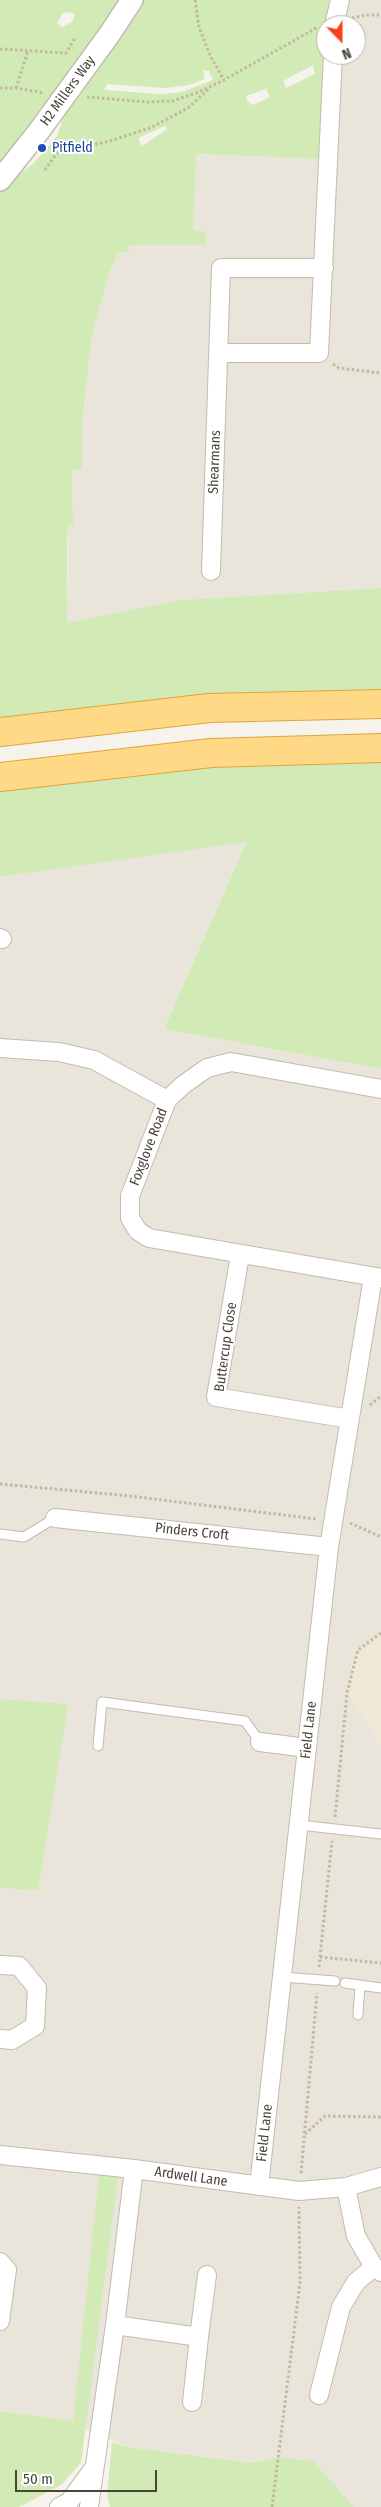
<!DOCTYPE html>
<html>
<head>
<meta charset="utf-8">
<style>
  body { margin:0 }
  #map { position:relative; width:381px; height:2507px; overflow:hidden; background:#f6f3ec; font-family:"Fira Sans Condensed",sans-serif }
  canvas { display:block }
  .north { position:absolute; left:316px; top:15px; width:50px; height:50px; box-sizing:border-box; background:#fff; border:1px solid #b7b4b0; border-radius:50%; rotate:158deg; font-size:14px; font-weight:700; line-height:20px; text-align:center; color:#4b4439 }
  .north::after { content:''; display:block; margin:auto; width:18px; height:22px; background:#fc3f1d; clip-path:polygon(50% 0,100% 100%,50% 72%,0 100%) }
  .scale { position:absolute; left:15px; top:2470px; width:142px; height:22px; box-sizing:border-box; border:2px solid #4b4439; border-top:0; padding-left:6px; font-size:15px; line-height:18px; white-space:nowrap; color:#4b4439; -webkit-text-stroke:4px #fff; paint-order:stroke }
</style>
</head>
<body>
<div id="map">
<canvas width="381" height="2507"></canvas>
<div class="north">N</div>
<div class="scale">50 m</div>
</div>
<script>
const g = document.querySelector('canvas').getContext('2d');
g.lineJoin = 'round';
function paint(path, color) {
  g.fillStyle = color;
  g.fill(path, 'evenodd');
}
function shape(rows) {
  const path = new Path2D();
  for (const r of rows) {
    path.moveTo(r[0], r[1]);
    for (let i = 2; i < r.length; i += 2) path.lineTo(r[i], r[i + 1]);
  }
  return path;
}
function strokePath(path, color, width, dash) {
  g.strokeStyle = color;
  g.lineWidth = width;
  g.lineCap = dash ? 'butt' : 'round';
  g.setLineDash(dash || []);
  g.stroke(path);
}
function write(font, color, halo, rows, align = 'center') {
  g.font = font + ' "Fira Sans Condensed",sans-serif';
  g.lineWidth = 4;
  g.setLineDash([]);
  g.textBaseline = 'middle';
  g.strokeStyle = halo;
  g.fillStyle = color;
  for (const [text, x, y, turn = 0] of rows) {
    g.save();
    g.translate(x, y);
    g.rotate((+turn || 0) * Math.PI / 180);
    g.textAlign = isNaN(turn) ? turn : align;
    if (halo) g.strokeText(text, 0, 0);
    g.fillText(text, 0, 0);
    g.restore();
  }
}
paint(shape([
  [330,0,381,0,381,588,180,600,67,624,68,525,73,525,72,469,82,468,82,428,91,340,108,276,118,253,129,252,129,245,193,230,195,154,321,159,325,23],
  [326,25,356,25,356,55,326,55],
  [246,841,164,1029,381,1069,381,2507,354,2507,313,2461,278,2457,252,2463,128,2447,64,2420,0,2411,0,877]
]), '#eae5da');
paint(shape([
  [381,1633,381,1745,347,1693,358,1650]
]), '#efe8d6');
paint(shape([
  [0,0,330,0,325,23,321,159,196,154,193,230,206,232,206,245,129,245,129,252,118,253,108,276,91,340,82,428,82,469,72,470,73,526,68,525,67,547,67,623,180,600,381,588,381,704,0,732,0,186,32,165,57,136,70,97,0,180],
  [71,12,75,15,72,22,62,27,57,23,63,13],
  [313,65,315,74,286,88,283,81],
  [203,70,209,71,213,80,182,92,161,94,104,90,107,84,165,88,189,85,205,79],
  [266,89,270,97,253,105,248,102,246,96],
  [165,126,167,129,142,146,138,138],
  [381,748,381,1069,164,1029,246,842,0,877,0,777],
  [0,1699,68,1704,38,1891,0,1887],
  [99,2175,118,2176,81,2463,61,2485,19,2507,0,2507,0,2411,73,2421],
  [112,2442,128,2447,252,2463,278,2457,313,2461,354,2507,110,2507,107,2494]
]), '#d2eab5');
const service = shape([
  [0,1534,24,1537,55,1518],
  [98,1746,102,1702,245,1721,260,1742],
  [299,1825,381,1834],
  [282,1977,335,1981],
  [345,1983,381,1988],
  [358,2015,360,1985]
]);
const minor = shape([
  [334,25,340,0],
  [219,353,319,353,333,55],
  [211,571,221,268,324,268],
  [0,938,2,939],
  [0,1048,59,1052,94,1060,167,1100],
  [381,1089,231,1062,207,1068,183,1085,167,1100,130,1196,130,1218,138,1231,149,1238,381,1278],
  [240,1255,216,1397,350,1419],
  [55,1518,329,1547],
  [260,1742,307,1748],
  [0,1965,19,1966,37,1988,35,2026,12,2040,0,2039],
  [0,2155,134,2169,299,2191,346,2187,381,2177],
  [259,2186,329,1547,373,1277],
  [346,2187,356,2236,374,2267,381,2272],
  [0,2262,7,2270,0,2321],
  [115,2325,199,2337,192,2402],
  [199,2337,207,2275],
  [319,2395,341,2307,356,2282,374,2267],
  [59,2507,69,2502,93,2469],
  [89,2507,115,2325,134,2169]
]);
const tertiary = shape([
  [109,35,132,0],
  [0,180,39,131]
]);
const trunk = shape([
  [0,732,209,708,381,704],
  [0,777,211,753,381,748]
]);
strokePath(service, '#c2bbae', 11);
strokePath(minor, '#c2bbae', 20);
strokePath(tertiary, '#c2bbae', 24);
strokePath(trunk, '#e0a43c', 30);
strokePath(shape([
  [195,0,199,27,210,55,224,80],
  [352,18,366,15,381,15],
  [0,49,66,53,75,38],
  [0,88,16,88,44,93],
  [16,88,28,51],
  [87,97,147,102,172,101,194,94,224,80,318,27],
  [45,170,57,153,110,141,150,128,188,108,210,88],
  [333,364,339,368,381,373],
  [370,1405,381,1396],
  [0,1484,130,1496,316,1519],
  [350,1523,381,1537],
  [335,1817,347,1693,358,1650,381,1633],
  [320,1957,381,1963],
  [319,1967,332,1841],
  [305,2134,325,2116,381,2117],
  [301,2173,317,1993],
  [272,2507,300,2283,299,2207]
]), '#c4b79f', 3, [2.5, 2.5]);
strokePath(service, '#fff', 9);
strokePath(minor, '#fff', 18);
strokePath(tertiary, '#fff', 21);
strokePath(trunk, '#ffd985', 28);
const tertiaryBridge = shape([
  [39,131,109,35]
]);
strokePath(tertiaryBridge, '#c2bbae', 24, []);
strokePath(tertiaryBridge, '#fff', 21);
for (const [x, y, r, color] of [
  [42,148,5,"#1a4fb4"]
]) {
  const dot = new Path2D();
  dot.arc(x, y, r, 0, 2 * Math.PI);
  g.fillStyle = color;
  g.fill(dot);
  strokePath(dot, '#fff', 2);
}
write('14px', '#4b4439', '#fff', [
  ["H2 Millers Way",68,91,-54],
  ["Shearmans",215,462,-88],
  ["Foxglove Road",149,1147,-69],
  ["Buttercup Close",226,1347,-82],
  ["Pinders Croft",192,1532,6],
  ["Field Lane",309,1730,-84],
  ["Field Lane",265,2133,-84],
  ["Ardwell Lane",191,2177,8]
]);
write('14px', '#164399', '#fff', [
  ["Pitfield",52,148]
], 'left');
</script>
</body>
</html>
